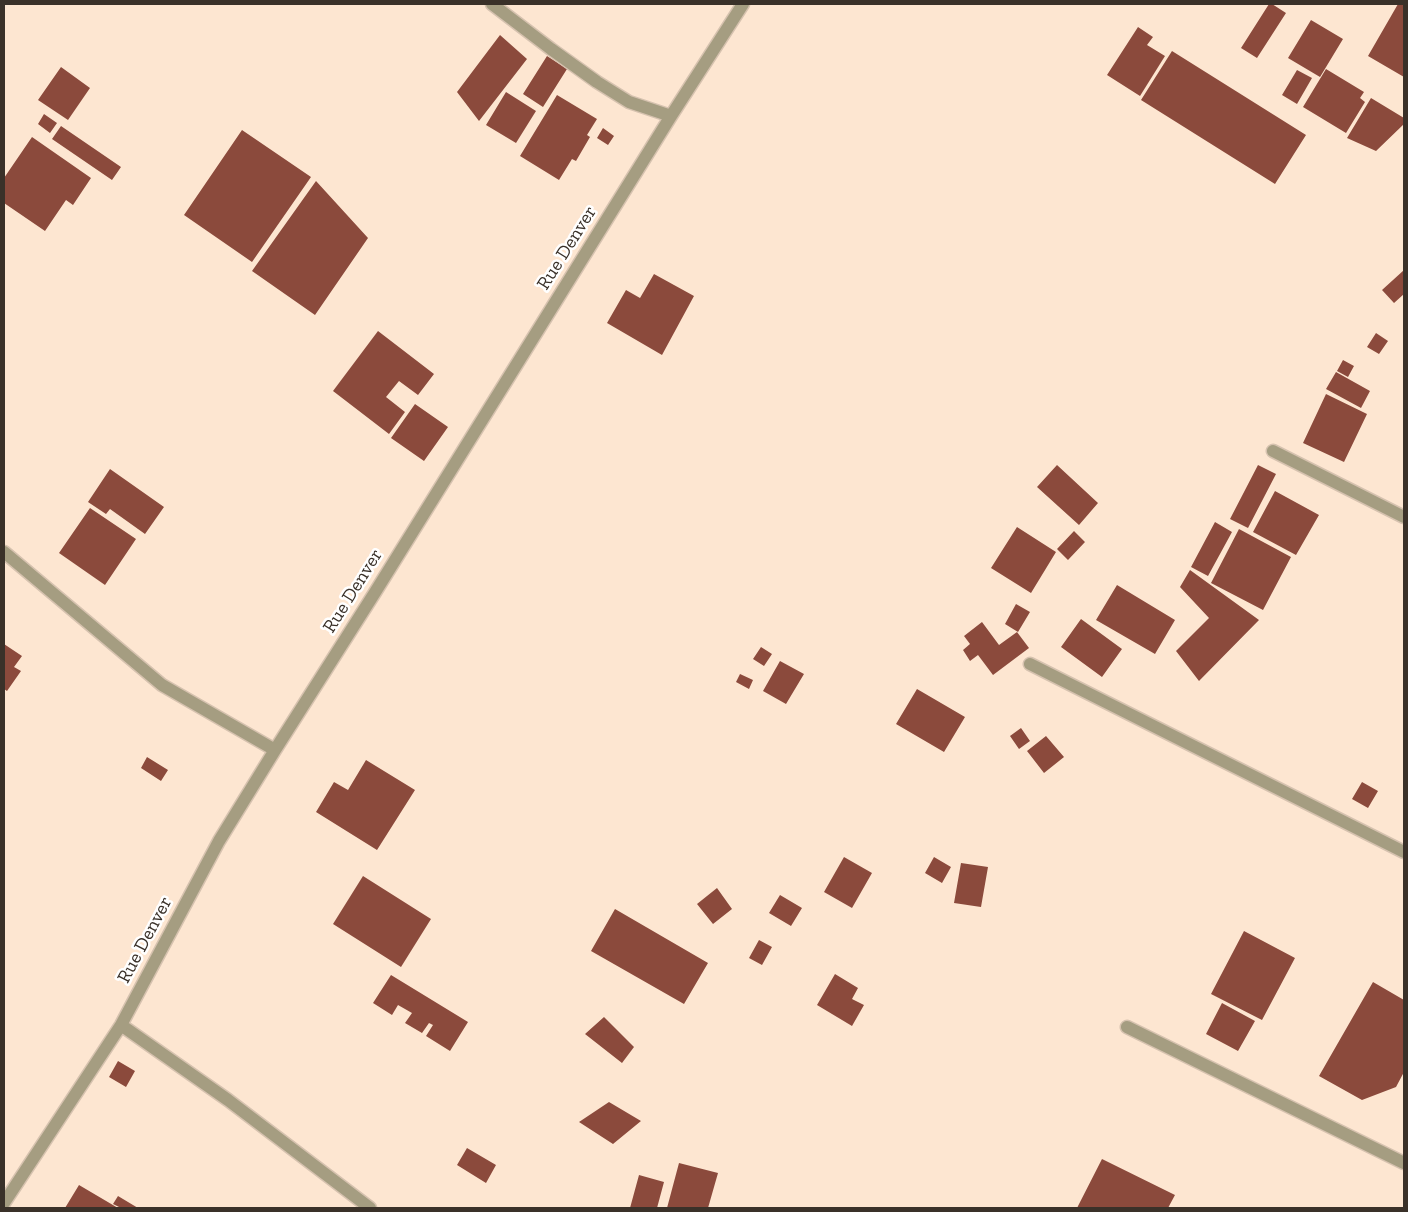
<!DOCTYPE html>
<html>
<head>
<meta charset="utf-8">
<style>
  body { margin:0 }
  #map { position:relative; width:1408px; height:1212px; overflow:hidden; background:#fde6d1; font-family:"Zilla Slab",serif }
  canvas { display:block }
  .frame { position:absolute; inset:0; border:5px solid #3a3129; pointer-events:none }
</style>
</head>
<body>
<div id="map">
<canvas width="1408" height="1212"></canvas>
<div class="frame"></div>
</div>
<script>
const g = document.querySelector('canvas').getContext('2d');
g.lineJoin = 'round';
function paint(path, color) {
  g.fillStyle = color;
  g.fill(path, 'evenodd');
}
function shape(rows) {
  const path = new Path2D();
  for (const r of rows) {
    path.moveTo(r[0], r[1]);
    for (let i = 2; i < r.length; i += 2) path.lineTo(r[i], r[i + 1]);
  }
  return path;
}
function strokePath(path, color, width, dash) {
  g.strokeStyle = color;
  g.lineWidth = width;
  g.lineCap = dash ? 'butt' : 'round';
  g.setLineDash(dash || []);
  g.stroke(path);
}
function write(font, color, halo, rows, align = 'center') {
  g.font = font + ' "Zilla Slab",serif';
  g.lineWidth = 5;
  g.setLineDash([]);
  g.textBaseline = 'middle';
  g.strokeStyle = halo;
  g.fillStyle = color;
  for (const [text, x, y, turn = 0] of rows) {
    g.save();
    g.translate(x, y);
    g.rotate((+turn || 0) * Math.PI / 180);
    g.textAlign = isNaN(turn) ? turn : align;
    if (halo) g.strokeText(text, 0, 0);
    g.fillText(text, 0, 0);
    g.restore();
  }
}
paint(shape([
  [1269,4,1272,4,1286,13,1257,58,1241,48],
  [1398,4,1404,5,1404,77,1368,56],
  [1311,20,1343,39,1320,77,1288,58],
  [1138,27,1153,37,1147,45,1165,56,1140,96,1107,75],
  [500,35,527,59,479,121,457,92],
  [1172,51,1306,135,1275,184,1141,100],
  [547,56,567,69,543,107,523,94],
  [61,67,90,88,68,120,38,100],
  [1326,69,1364,92,1360,98,1365,102,1346,133,1303,107],
  [1297,70,1312,78,1297,104,1282,95],
  [506,92,536,111,516,143,486,125],
  [557,95,597,119,587,135,590,137,576,161,572,159,559,180,520,156],
  [1371,98,1404,118,1404,124,1376,151,1347,138],
  [44,114,57,123,50,133,38,124],
  [61,126,121,167,112,180,52,139],
  [603,128,614,136,608,145,597,138],
  [242,130,311,177,252,262,184,215],
  [32,137,91,178,73,205,66,200,45,231,4,203,4,178],
  [316,181,368,238,315,315,252,271],
  [1404,270,1404,294,1394,303,1382,290],
  [654,274,694,296,662,355,607,323,626,290,640,298],
  [378,331,434,374,418,395,399,381,386,397,405,412,389,434,333,391],
  [1376,333,1388,341,1379,354,1367,347],
  [1343,360,1354,366,1348,377,1337,371],
  [1336,372,1370,391,1361,408,1326,389],
  [1326,394,1367,414,1344,462,1303,443],
  [415,404,448,427,424,461,391,438],
  [1057,465,1098,503,1079,525,1037,487],
  [1258,465,1276,474,1248,528,1230,519],
  [110,469,164,507,145,534,110,509,106,514,88,502],
  [1275,491,1319,515,1296,555,1253,532],
  [90,508,136,539,105,585,59,553],
  [1215,522,1232,532,1208,576,1191,567],
  [1017,527,1056,552,1031,593,991,568],
  [1239,529,1291,557,1263,610,1211,583],
  [1074,531,1085,542,1068,560,1057,549],
  [1190,570,1259,620,1199,681,1176,651,1209,618,1180,587],
  [1117,585,1175,620,1155,654,1096,620],
  [1016,604,1030,612,1018,632,1005,624],
  [1081,619,1122,649,1102,677,1061,647],
  [982,622,999,645,1017,632,1029,648,993,675,978,655,970,661,963,650,970,644,964,636],
  [4,644,22,656,14,667,21,671,7,691,4,689],
  [761,647,772,654,764,666,753,659],
  [780,661,804,674,786,704,763,691],
  [740,674,753,680,749,689,736,682],
  [917,689,965,717,944,752,896,724],
  [1021,728,1030,741,1019,749,1010,736],
  [1046,736,1064,757,1044,773,1027,751],
  [147,757,168,770,161,781,141,768],
  [366,760,415,790,377,850,316,812,334,782,348,790],
  [1362,782,1378,791,1368,808,1352,799],
  [844,857,872,873,852,908,824,892],
  [934,857,951,867,942,883,925,873],
  [961,863,988,867,981,907,954,903],
  [363,876,431,919,401,967,333,924],
  [717,888,732,909,713,924,697,904],
  [780,895,802,908,791,926,769,913],
  [615,909,708,963,684,1004,591,951],
  [1244,931,1295,958,1262,1020,1211,994],
  [759,940,772,947,762,965,749,958],
  [835,974,858,988,852,999,864,1005,852,1026,817,1005],
  [391,975,468,1022,450,1051,426,1036,433,1025,429,1023,422,1033,405,1023,412,1013,398,1005,392,1015,373,1003],
  [1373,982,1404,1000,1404,1072,1396,1087,1362,1100,1319,1076],
  [1222,1003,1255,1021,1238,1051,1206,1034],
  [604,1017,634,1047,622,1063,585,1034],
  [118,1061,135,1071,126,1087,109,1077],
  [609,1102,641,1121,613,1144,579,1122],
  [467,1148,496,1165,486,1183,457,1165],
  [1102,1159,1175,1195,1168,1208,1077,1208],
  [679,1163,718,1173,708,1208,667,1208],
  [639,1175,664,1182,657,1208,630,1208],
  [79,1185,118,1208,65,1208],
  [118,1196,138,1208,121,1208,113,1204]
]), '#8b4a3c');
const street = shape([
  [492,4,551,49,597,82,629,102,671,116],
  [1273,451,1404,517],
  [4,552,162,685,275,750],
  [1030,664,1404,852],
  [121,1025,228,1100,370,1208],
  [1127,1027,1404,1163],
  [4,1203,121,1025,219,841,275,750,374,594,671,116,743,4]
]);
strokePath(street, '#d6c2af', 15);
strokePath(street, '#a59d81', 12);
write('19px', '#3a3129', '#fff', [
  ["Rue Denver",567,248,-58],
  ["Rue Denver",353,591,-58],
  ["Rue Denver",145,940,-62]
]);
</script>
</body>
</html>
